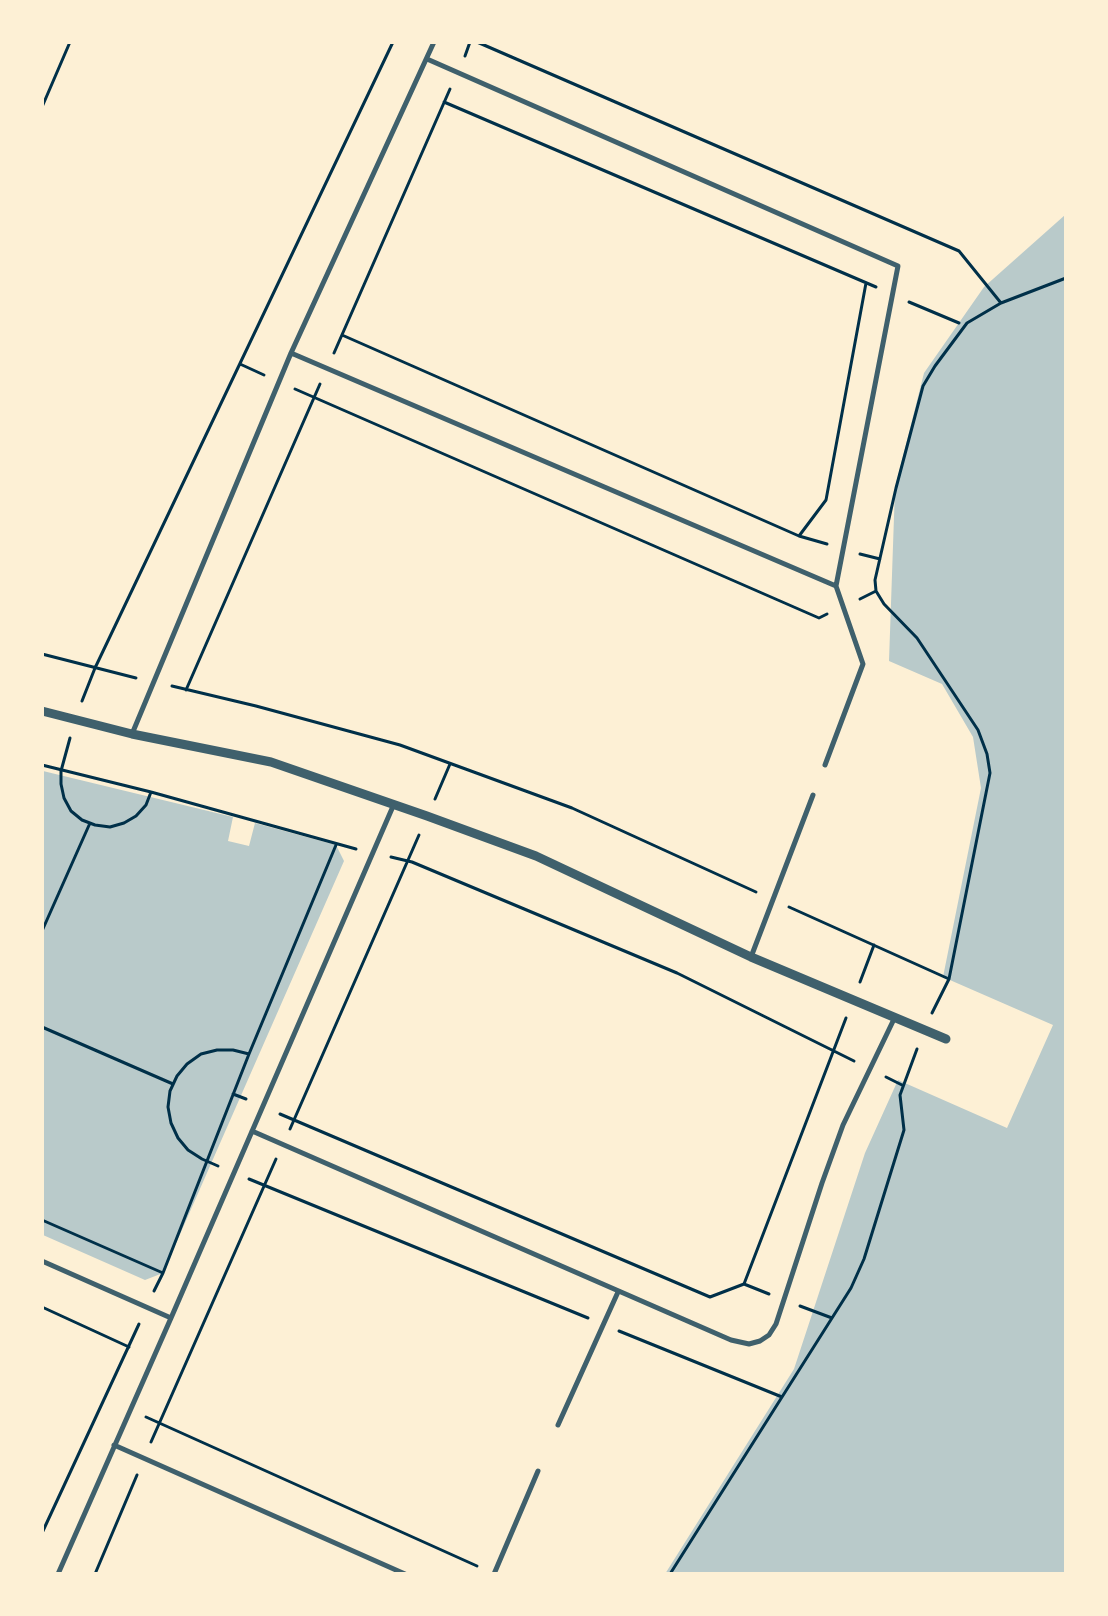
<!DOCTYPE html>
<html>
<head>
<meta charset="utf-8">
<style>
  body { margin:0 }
  #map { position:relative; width:1108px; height:1616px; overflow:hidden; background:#fdf0d5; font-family:Jost,sans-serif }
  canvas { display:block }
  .frame { position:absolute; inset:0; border:44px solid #fdf0d5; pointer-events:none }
</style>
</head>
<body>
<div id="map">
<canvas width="1108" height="1616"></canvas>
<div class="frame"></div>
</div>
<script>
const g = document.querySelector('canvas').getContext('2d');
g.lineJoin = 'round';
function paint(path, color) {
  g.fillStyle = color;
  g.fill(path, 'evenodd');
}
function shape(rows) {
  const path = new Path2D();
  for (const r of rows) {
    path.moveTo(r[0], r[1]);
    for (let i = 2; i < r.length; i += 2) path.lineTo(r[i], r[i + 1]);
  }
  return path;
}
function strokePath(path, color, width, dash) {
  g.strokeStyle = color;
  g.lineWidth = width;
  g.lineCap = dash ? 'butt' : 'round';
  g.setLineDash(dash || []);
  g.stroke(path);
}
paint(shape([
  [1065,215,1065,1573,665,1574,794,1369,865,1153,898,1080,1007,1128,1053,1025,943,977,981,788,973,737,942,684,889,661,895,488,924,373,984,287],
  [43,771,233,817,228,841,249,846,255,823,336,845,344,861,163,1273,145,1280,43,1235]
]), '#b9caca');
strokePath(shape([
  [477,42,959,251,1001,303],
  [465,56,470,42],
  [444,102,876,287],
  [42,107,70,42],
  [909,302,959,323],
  [342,335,799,536,826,500,866,283],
  [334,353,450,89],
  [240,364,264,375],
  [295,389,819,618,827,614],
  [799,536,827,544],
  [860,554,880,559],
  [860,599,876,591],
  [42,654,136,678],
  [172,686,256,706,400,745,572,808,756,892],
  [186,690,320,384],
  [82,701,95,668,393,42],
  [70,738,61,771,61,784,64,798,71,811,82,820,95,825,110,827,124,823,136,816,146,805,151,792],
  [42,765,151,792,356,849],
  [435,799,450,764],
  [391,857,412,862,677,973,854,1061],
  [789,907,949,979],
  [42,931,90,823],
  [860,982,874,945],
  [932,1013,949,979,990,773,987,754,978,730,917,638,884,604,876,591,875,580,896,488,923,386,935,366,967,323,1001,303,1066,278],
  [42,1027,173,1084],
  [886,1077,902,1085],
  [233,1094,246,1099],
  [280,1114,710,1297,744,1284,846,1018],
  [290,1129,419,835],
  [218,1166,202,1159,188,1150,178,1138,171,1123,168,1107,170,1091,177,1076,187,1064,201,1054,217,1050,233,1050,249,1054],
  [249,1179,588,1318],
  [42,1220,163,1273],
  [744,1284,769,1294],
  [154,1291,163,1273,249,1054,336,845],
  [800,1306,832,1318],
  [42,1307,129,1347],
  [619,1331,782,1397],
  [146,1417,477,1566],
  [151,1442,276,1159],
  [42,1533,139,1324],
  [95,1574,137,1475],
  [670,1574,851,1288,864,1259,904,1130,900,1095,917,1049]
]), '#003049', 3);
strokePath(shape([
  [291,353,836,586,898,266,427,59],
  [132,734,291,353,434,42],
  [825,765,863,664,836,586],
  [751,957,813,795],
  [252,1131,731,1340,749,1344,760,1341,769,1335,776,1324,822,1183,843,1125,895,1017],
  [42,1261,171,1318],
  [558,1425,618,1292],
  [114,1445,405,1574],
  [58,1574,171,1318,394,804],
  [494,1574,538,1471]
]), '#3f606c', 5);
strokePath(shape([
  [42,711,132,734,271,762,427,816,536,856,751,957,946,1039]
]), '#3f606c', 9);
</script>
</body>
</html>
